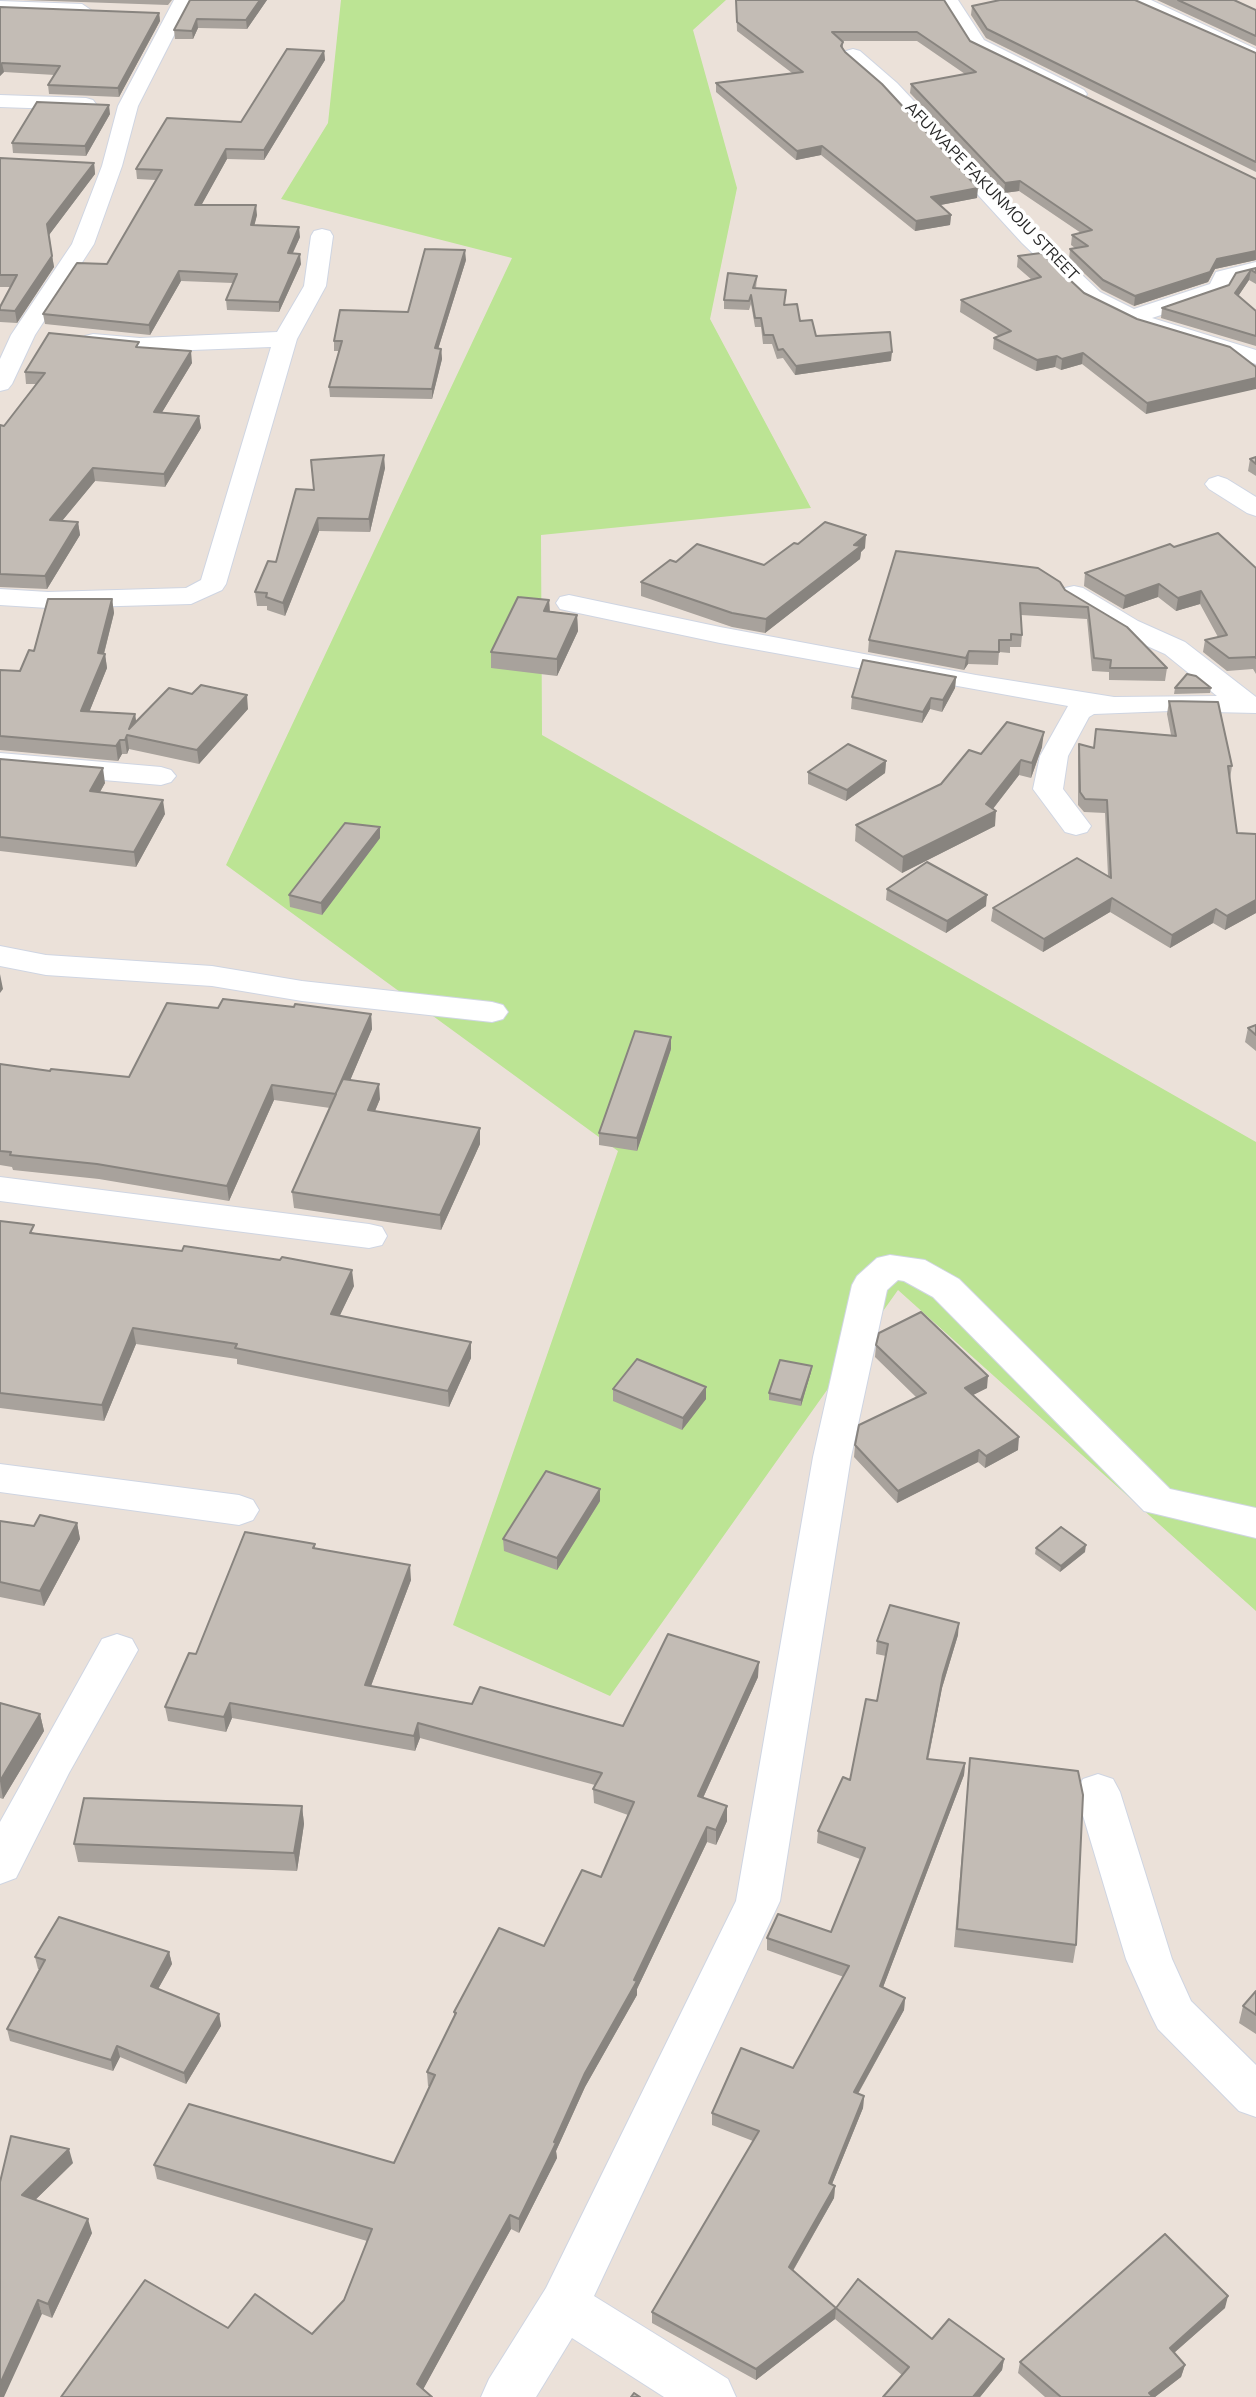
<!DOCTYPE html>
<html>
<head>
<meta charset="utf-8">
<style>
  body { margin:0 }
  canvas { display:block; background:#ebe1d9 }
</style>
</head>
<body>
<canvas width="1256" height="2397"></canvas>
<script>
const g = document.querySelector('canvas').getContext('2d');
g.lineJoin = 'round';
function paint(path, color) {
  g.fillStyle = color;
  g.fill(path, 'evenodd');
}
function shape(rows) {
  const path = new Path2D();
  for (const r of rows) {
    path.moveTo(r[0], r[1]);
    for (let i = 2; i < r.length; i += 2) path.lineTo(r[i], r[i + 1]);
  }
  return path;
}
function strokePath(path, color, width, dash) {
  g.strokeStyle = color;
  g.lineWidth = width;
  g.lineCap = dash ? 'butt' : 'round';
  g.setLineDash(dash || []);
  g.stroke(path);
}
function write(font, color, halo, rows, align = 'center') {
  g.font = font + ' "Nunito Sans",sans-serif';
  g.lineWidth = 7;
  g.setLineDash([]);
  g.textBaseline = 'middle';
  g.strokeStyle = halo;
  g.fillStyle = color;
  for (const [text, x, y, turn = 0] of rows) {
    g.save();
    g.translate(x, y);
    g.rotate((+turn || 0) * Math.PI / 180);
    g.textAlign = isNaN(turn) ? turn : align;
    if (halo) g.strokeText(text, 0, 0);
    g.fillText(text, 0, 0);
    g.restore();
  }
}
paint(shape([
  [341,0,726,0,693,30,737,188,710,319,811,508,541,535,542,735,1256,1142,1256,1611,898,1290,610,1696,453,1625,618,1151,226,865,512,258,281,199,328,123]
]), '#bce494');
const street = shape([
  [174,0,192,0,138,106,122,166,94,244,35,335,12,384,8,389,0,391,0,359,11,335,72,244,102,166,118,106,174,0],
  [940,0,958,0,984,40,1084,90,1087,94,1084,98,1070,98,970,48,940,0],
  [1127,0,1151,0,1256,49,1256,62,1129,4,1127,0],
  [0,1,82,4,91,10,82,16,0,13,0,1],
  [853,49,860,51,897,83,1038,233,1100,292,1134,309,1210,284,1216,272,1256,262,1256,275,1233,281,1227,293,1152,318,1256,350,1256,364,1136,328,1084,302,1022,243,883,91,846,59,843,55,846,51,853,49],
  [0,95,86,98,93,100,96,104,93,108,86,110,0,107,0,95],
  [322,229,330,231,333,236,326,286,297,339,226,584,222,590,191,604,48,608,0,605,0,589,48,592,186,588,201,580,271,347,140,352,93,348,85,346,81,341,85,336,93,334,140,338,277,332,304,286,311,236,314,231,322,229],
  [1218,476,1227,479,1256,497,1256,516,1247,513,1209,489,1205,484,1209,479,1218,476],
  [1074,586,1083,588,1138,621,1185,642,1256,697,1256,713,1170,711,1094,714,1089,717,1068,756,1063,789,1091,826,1087,832,1076,835,1065,832,1033,789,1040,756,1068,706,720,643,569,611,560,609,556,603,560,597,569,595,720,627,976,675,1114,697,1217,696,1165,654,1118,633,1065,600,1061,594,1065,588,1074,586],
  [0,753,161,767,171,770,176,776,171,782,161,785,0,771,0,753],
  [0,946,46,955,212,966,302,981,492,1002,503,1005,508,1012,503,1019,492,1022,302,1001,212,986,46,975,0,966,0,946],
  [0,1177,369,1224,382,1227,387,1236,382,1245,369,1248,0,1201,0,1177],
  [890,1255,925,1260,959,1279,1170,1489,1256,1508,1256,1538,1144,1511,933,1297,904,1281,898,1280,887,1290,851,1457,780,1901,594,2296,728,2379,736,2397,664,2397,572,2338,536,2397,481,2397,489,2379,546,2288,736,1901,813,1457,852,1285,857,1276,877,1258,890,1255],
  [0,1464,239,1495,253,1500,259,1510,253,1520,239,1525,0,1492,0,1464],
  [117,1634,132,1639,138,1650,69,1773,16,1878,0,1884,0,1822,102,1639,117,1634],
  [1098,1774,1113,1779,1120,1792,1172,1959,1191,2001,1256,2065,1256,2117,1239,2111,1158,2029,1151,2015,1126,1959,1076,1792,1083,1779,1098,1774]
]);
strokePath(street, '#cfd5e2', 2);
paint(street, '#fff');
paint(shape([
  [23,0,172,0,168,5],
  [190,0,267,0,247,29,198,28,193,39,175,39,174,30],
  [736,0,970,41,1256,179,1256,260,1215,269,1208,282,1134,306,1102,290,1069,259,1070,249,1075,248,1071,245,1072,235,1081,233,1019,191,1004,193,910,93,911,84,965,74,917,41,843,41,843,49,977,198,940,205,951,215,950,225,915,231,821,155,796,160,716,92,716,83,792,73,737,31],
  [1157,0,1234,0,1256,10,1256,46],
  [972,6,1256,53,1256,172,986,38,971,15],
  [0,7,159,13,160,21,119,97,49,94,48,85,55,75,4,72,0,76],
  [324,51,325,60,264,160,227,159,201,205,257,215,254,225,300,237,293,253,301,264,279,312,227,310,226,300,233,283,181,281,150,335,45,324,43,314,107,264,156,180,137,179,136,169,241,122],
  [110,114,86,156,13,153,12,143],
  [0,158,94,163,95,174,49,235,54,267,17,323,0,322,0,307,11,287,0,287],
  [1018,256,1084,293,1137,319,1230,347,1146,414,1082,364,1061,370,1055,367,1036,371,993,349,994,338,999,336,960,312,961,300,1032,280,1017,267],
  [466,260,438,349,441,349,442,359,432,399,330,397,329,387,339,351,334,351,334,341,408,312],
  [1256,268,1256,284,1249,280,1238,296,1256,311,1256,346,1161,318,1162,308,1229,285],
  [757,276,756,289,785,305,816,336,891,361,795,375,783,358,777,359,772,344,763,344,761,327,755,327,751,304,749,310,724,309,724,300],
  [140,347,192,363,162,412,199,416,201,428,165,487,95,481,62,521,78,522,80,535,47,589,0,587,0,425,4,426,36,384,26,384,25,372],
  [1256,457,1256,476,1248,471,1250,459],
  [311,460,385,468,370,532,319,531,285,616,267,610,267,606,257,606,255,592,276,562,314,490],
  [798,544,865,548,861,552,860,559,765,633,732,627,641,596,641,582,676,562,764,565],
  [1174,547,1256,568,1256,674,1253,669,1227,671,1203,652,1205,640,1218,637,1200,604,1176,611,1158,597,1123,609,1084,586,1085,573],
  [1065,590,1127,627,1167,668,1165,681,1109,680,1109,672,1092,671,1087,619,1021,615,1022,635,1021,647,1010,647,1010,653,999,652,998,665,968,664,964,670,868,652,869,640],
  [112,599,114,613,104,654,105,654,107,668,89,712,135,714,136,721,248,709,199,764,129,749,127,754,122,754,118,761,0,750,0,670,20,671,34,651],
  [549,600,550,611,577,615,578,631,557,676,491,668,491,652],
  [956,677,955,688,942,712,930,709,922,723,851,709,852,697],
  [1175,688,1211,688,1210,693,1174,694],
  [1169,701,1232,766,1230,779,1237,833,1256,834,1256,913,1225,930,1213,923,1170,948,1110,912,1043,952,991,921,993,908,1108,876,1105,813,1084,812,1078,805,1078,757,1079,744,1094,748,1096,729,1171,735,1167,714],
  [1042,747,1031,778,1019,775,993,809,995,826,902,873,855,841,856,825,941,784,981,754],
  [0,759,105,783,100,792,165,814,136,867,0,851],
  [886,761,885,773,846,801,808,784,808,772],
  [380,827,380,838,322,915,290,907,289,895],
  [887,889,986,906,946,933,886,900],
  [294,1007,371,1014,372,1029,350,1080,380,1099,375,1111,480,1128,480,1144,441,1230,294,1208,292,1192,330,1108,274,1100,229,1201,99,1179,13,1170,12,1167,0,1165,0,1064,50,1071,129,1077,218,1008],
  [1256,1025,1256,1051,1245,1042,1248,1028],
  [671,1049,637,1151,599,1145,599,1133],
  [0,1221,35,1233,354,1286,339,1316,471,1358,449,1407,237,1364,237,1359,136,1344,104,1421,0,1408],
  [876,1345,987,1388,973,1395,1018,1450,985,1468,978,1462,897,1503,854,1457,855,1445,916,1397,875,1357],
  [811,1372,801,1406,769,1400,769,1393],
  [706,1387,706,1399,682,1430,613,1401,613,1389],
  [600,1489,600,1501,557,1570,504,1551,503,1539],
  [0,1521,34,1526,77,1523,80,1539,44,1606,0,1597],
  [315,1544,315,1549,411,1580,371,1686,472,1704,623,1726,758,1677,703,1798,727,1821,716,1845,707,1842,637,1989,637,1995,585,2087,556,2151,557,2158,519,2233,511,2229,423,2389,228,2328,312,2334,344,2300,367,2241,157,2179,154,2165,394,2163,430,2087,428,2086,427,2072,454,2017,454,2012,544,1946,601,1877,628,1815,594,1803,593,1789,595,1785,420,1738,415,1751,232,1718,226,1732,168,1721,165,1707,196,1654],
  [1036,1548,1085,1552,1060,1572,1035,1554],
  [958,1635,942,1688,928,1759,965,1763,964,1775,883,1987,905,1998,904,2010,858,2094,864,2096,863,2108,832,2184,835,2186,834,2198,793,2271,836,2308,932,2339,1004,2359,1002,2370,980,2397,883,2397,902,2375,835,2319,756,2380,652,2323,652,2312,753,2141,712,2125,712,2113,793,2068,844,1977,767,1950,767,1938,831,1932,860,1859,817,1843,818,1831,850,1780,877,1701,886,1656,876,1654,877,1641],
  [0,1703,40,1714,44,1731,3,1799,0,1798],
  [970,1758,1076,1945,1073,1963,954,1947],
  [302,1806,304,1824,297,1871,78,1862,74,1844],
  [169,1952,172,1964,158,1989,219,2014,221,2026,186,2084,120,2057,113,2071,10,2041,7,2029,40,1970,38,1969,35,1957],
  [1256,1991,1256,2034,1239,2023,1243,2006],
  [73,2163,35,2200,92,2233,52,2318,42,2314,0,2182],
  [1225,2308,1174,2353,1185,2365,1181,2377,1155,2397,1045,2397,1018,2373,1020,2362]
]), '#a8a29c');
paint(shape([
  [260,0,267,0,247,29,246,20],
  [159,13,160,21,119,97,118,88],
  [197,19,198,28,193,39,192,31],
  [324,51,325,60,264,160,264,150],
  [2,63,4,72,0,76,0,66],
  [109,105,110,114,86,156,85,146],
  [822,146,821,155,796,160,797,151],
  [226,149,227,159,196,215,195,205],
  [94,163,95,174,49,235,47,224],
  [1020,181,1019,191,1004,193,1005,183],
  [978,188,977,198,930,207,931,197],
  [256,205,257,215,252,235,251,225],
  [951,215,950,225,915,231,916,221],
  [299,227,300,237,288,263,288,253],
  [465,250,466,260,435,359,435,348],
  [1256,251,1256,260,1215,269,1208,282,1134,306,1135,296,1217,259],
  [300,254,301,264,279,312,279,302],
  [52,256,54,267,17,323,15,311],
  [1251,270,1249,280,1233,304,1235,293],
  [179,271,181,281,150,335,149,325],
  [441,349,442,359,432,399,432,389],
  [191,351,192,363,155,424,154,412],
  [892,352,891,361,795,375,796,366],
  [1083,353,1082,364,1061,370,1062,359],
  [1057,356,1055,367,1036,371,1037,360],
  [1256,378,1256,389,1146,414,1147,403],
  [199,416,201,428,165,487,164,474],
  [384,455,385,468,370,532,369,519],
  [93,468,95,481,52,533,50,520],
  [318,518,319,531,285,616,283,603],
  [78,522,80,535,47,589,45,576],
  [866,535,865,548,861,552,860,559,765,633,766,619],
  [1159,584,1158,597,1123,609,1125,596],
  [1201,591,1200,604,1176,611,1178,598],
  [112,599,114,613,102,661,105,654,107,668,84,725,81,711,98,653],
  [549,600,550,617,544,611],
  [577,615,578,631,557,676,557,659],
  [969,651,968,664,964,670,966,658],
  [956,677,955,688,942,712,943,700],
  [247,695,248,709,199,764,197,750],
  [931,698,930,709,922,723,923,712],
  [135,714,137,728,129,729],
  [1044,732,1042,747,1031,778,1032,763],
  [127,735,129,749,127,754,125,740],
  [120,740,122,754,118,761,116,746],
  [1021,760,1019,775,988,815,996,811,995,826,902,873,903,857,986,804],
  [886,761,885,773,846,801,847,790],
  [103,768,105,783,92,806,90,791],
  [163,800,165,814,136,867,134,852],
  [380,827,380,838,322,915,321,903],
  [987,895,986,906,946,933,947,921],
  [1112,898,1110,912,1043,952,1044,939],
  [1256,900,1256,913,1225,930,1227,916],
  [1216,909,1213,923,1170,948,1172,935],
  [0,974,3,989,0,993],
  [371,1014,372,1029,338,1109,336,1093],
  [671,1037,671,1049,637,1151,637,1138],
  [379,1084,380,1099,369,1125,368,1110],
  [272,1085,274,1100,229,1201,227,1186],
  [480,1128,480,1144,441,1230,440,1215],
  [352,1270,354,1286,333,1330,331,1314],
  [133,1328,136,1344,104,1421,102,1405],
  [471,1342,471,1358,449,1407,448,1391],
  [812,1366,811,1372,801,1406,801,1400],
  [988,1376,987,1388,963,1400,965,1388],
  [706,1387,706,1399,682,1430,683,1418],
  [1019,1437,1018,1450,985,1468,986,1456],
  [979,1450,978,1462,897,1503,898,1491],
  [600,1489,600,1501,557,1570,557,1558],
  [77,1523,80,1539,44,1606,40,1591],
  [1086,1545,1085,1552,1060,1572,1061,1566],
  [410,1565,411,1580,366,1699,365,1685],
  [959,1623,958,1635,942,1688,926,1771,943,1675],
  [759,1662,758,1677,697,1811,698,1796],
  [230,1703,232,1718,226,1732,224,1717],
  [40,1714,44,1731,3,1799,0,1781],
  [418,1723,420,1738,415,1751,414,1736],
  [965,1763,964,1775,879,1998,880,1986],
  [302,1806,304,1824,297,1871,294,1853],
  [727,1806,727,1821,716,1845,716,1830],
  [707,1827,707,1842,637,1989,637,1995,585,2087,556,2151,557,2158,519,2233,519,2219,585,2073,634,1980],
  [169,1952,172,1964,153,1998,151,1986],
  [905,1998,904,2010,852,2104,854,2092],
  [219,2014,221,2026,186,2084,184,2073],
  [117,2046,120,2057,113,2071,111,2060],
  [864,2096,863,2108,828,2194,829,2183],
  [69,2149,73,2163,26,2209,22,2195],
  [835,2186,834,2198,788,2279,789,2267],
  [510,2215,511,2229,419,2397,417,2384],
  [88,2219,92,2233,52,2318,48,2304],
  [1228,2296,1225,2308,1167,2359,1170,2348],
  [38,2300,42,2314,4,2397,0,2397,0,2384],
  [836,2308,835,2319,756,2380,756,2369],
  [1004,2359,1002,2370,980,2397,973,2397],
  [1185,2365,1181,2377,1155,2397,1148,2397,1149,2393]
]), '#88847f');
const building = shape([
  [190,0,260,0,246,20,197,19,192,31,174,30,190,0],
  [736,0,944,0,970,41,1256,179,1256,251,1217,259,1210,272,1135,296,1103,280,1070,249,1088,246,1072,235,1092,230,1020,181,1005,183,911,84,976,72,917,32,832,32,843,42,841,46,845,52,882,84,978,188,931,197,951,215,916,221,822,146,797,151,716,83,803,72,737,22,736,0],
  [1000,0,1135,0,1256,53,1256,162,987,29,972,6,1000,0],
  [1178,0,1234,0,1256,10,1256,36,1178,0],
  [0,7,159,13,118,88,48,85,60,66,2,63,0,66,0,7],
  [287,49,324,51,264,150,226,149,195,205,256,205,251,225,299,227,288,253,300,254,279,302,226,300,237,274,179,271,149,325,43,314,77,263,107,264,162,170,136,169,167,118,241,122,287,49],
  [37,102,109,105,85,146,12,143,37,102],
  [0,158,94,163,47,224,52,256,15,311,0,310,0,307,17,275,0,275,0,158],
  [425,249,465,250,435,348,441,349,432,389,329,387,342,341,334,341,340,310,408,312,425,249],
  [1041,253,1084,293,1137,319,1230,347,1256,367,1256,378,1147,403,1083,353,1062,359,1057,356,1037,360,994,338,1011,331,961,300,1041,277,1018,256,1041,253],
  [1256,268,1256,273,1251,270,1235,293,1256,311,1256,336,1162,308,1229,285,1236,273,1256,268],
  [728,273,757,276,753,288,786,290,784,305,797,304,800,321,812,320,816,336,890,332,892,352,796,366,783,349,778,350,773,335,764,335,761,318,755,318,751,295,749,301,724,300,728,273],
  [49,333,139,342,136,347,191,351,154,412,199,416,164,474,93,468,50,520,78,522,45,576,0,574,0,425,4,426,45,373,25,372,49,333],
  [384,455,369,519,318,518,283,603,266,597,267,593,255,592,268,561,276,562,296,489,314,490,311,460,384,455],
  [1256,457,1256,464,1250,459,1256,457],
  [825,522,866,535,854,545,861,546,766,619,732,613,641,582,670,560,676,562,697,544,764,565,794,543,798,544,825,522],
  [1218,533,1256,568,1256,658,1255,657,1229,658,1205,640,1227,635,1201,591,1178,598,1159,584,1125,596,1085,573,1170,544,1174,547,1218,533],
  [896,551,1038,568,1060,582,1065,590,1127,627,1167,668,1110,668,1111,660,1094,658,1088,607,1020,603,1022,635,1011,634,1011,640,999,640,999,652,969,651,966,658,869,640,896,551],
  [518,597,549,600,544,611,577,615,557,659,491,652,518,597],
  [48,599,112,599,98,653,105,654,81,711,135,714,129,729,169,688,192,694,201,685,247,695,197,750,127,735,125,740,120,740,116,746,0,736,0,670,20,671,29,650,34,651,48,599],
  [863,660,956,677,943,700,931,698,923,712,852,697,863,660],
  [1187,674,1196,676,1211,688,1175,688,1187,674],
  [1169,701,1218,702,1232,766,1228,766,1237,833,1256,834,1256,900,1227,916,1216,909,1172,935,1112,898,1044,939,993,908,1077,858,1111,878,1107,800,1085,799,1080,792,1079,744,1094,748,1096,729,1176,736,1169,701],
  [1007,722,1044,732,1032,763,1021,760,986,804,996,811,903,857,856,825,941,784,969,750,981,754,1007,722],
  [848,744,886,761,847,790,808,772,848,744],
  [0,759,103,768,90,791,163,800,134,852,0,837,0,759],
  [345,823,380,827,321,903,289,895,345,823],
  [927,862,987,895,947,921,887,889,927,862],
  [223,999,294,1007,295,1004,371,1014,336,1093,343,1079,379,1084,368,1110,480,1128,440,1215,292,1192,336,1094,272,1085,227,1186,97,1164,10,1155,11,1152,0,1151,0,1064,50,1071,51,1069,129,1077,167,1003,218,1008,223,999],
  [1256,1025,1256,1035,1248,1028,1256,1025],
  [635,1031,671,1037,637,1138,599,1133,635,1031],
  [0,1221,34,1225,30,1233,182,1251,184,1246,280,1260,282,1257,352,1270,331,1314,471,1342,448,1391,235,1348,237,1344,133,1328,102,1405,0,1393,0,1221],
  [921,1312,988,1376,965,1388,1019,1437,986,1456,979,1450,898,1491,855,1445,859,1425,926,1393,876,1345,879,1333,921,1312],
  [637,1359,706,1387,683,1418,613,1389,637,1359],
  [780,1360,812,1366,801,1400,769,1393,780,1360],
  [546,1471,600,1489,557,1558,503,1539,546,1471],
  [40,1515,77,1523,40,1591,0,1582,0,1521,34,1526,40,1515],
  [1061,1527,1086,1545,1061,1566,1036,1548,1061,1527],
  [245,1532,315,1544,313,1548,410,1565,365,1685,472,1704,480,1687,623,1726,668,1634,759,1662,698,1796,727,1806,716,1830,707,1827,634,1980,637,1981,585,2073,554,2142,556,2143,519,2219,510,2215,417,2384,432,2397,61,2397,145,2280,228,2328,255,2294,312,2334,344,2300,372,2229,154,2165,189,2104,394,2163,435,2075,427,2072,456,2013,454,2012,499,1928,544,1946,582,1870,601,1877,634,1802,593,1789,602,1773,418,1723,414,1736,230,1703,224,1717,165,1707,189,1653,196,1654,245,1532],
  [890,1605,959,1623,943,1675,927,1759,965,1763,880,1986,905,1998,854,2092,864,2096,829,2183,835,2186,789,2267,836,2308,756,2369,652,2312,759,2131,712,2113,741,2048,793,2068,849,1966,767,1938,778,1914,831,1932,865,1848,818,1831,843,1777,850,1780,866,1699,877,1701,888,1644,877,1641,890,1605],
  [0,1703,40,1714,0,1781,0,1703],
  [970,1758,1078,1771,1083,1795,1076,1945,957,1929,970,1758],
  [84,1798,302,1806,294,1853,74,1844,84,1798],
  [59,1917,169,1952,151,1986,219,2014,184,2073,117,2046,111,2060,7,2029,45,1960,35,1957,59,1917],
  [1256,1991,1256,2015,1243,2006,1256,1991],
  [11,2136,69,2149,22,2195,88,2219,48,2304,38,2300,0,2384,0,2182,11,2136],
  [1165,2234,1228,2296,1170,2348,1185,2365,1149,2393,1153,2397,1061,2397,1020,2362,1165,2234],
  [858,2279,932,2339,949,2319,1004,2359,973,2397,883,2397,909,2367,836,2308,858,2279],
  [634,2393,640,2397,631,2397,634,2393]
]);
paint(building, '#c3bcb5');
strokePath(building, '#88847f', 2);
write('16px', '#282828', '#fff', [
  ["AFUWAPE FAKUNMOJU STREET",991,192,46]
]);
</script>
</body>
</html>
